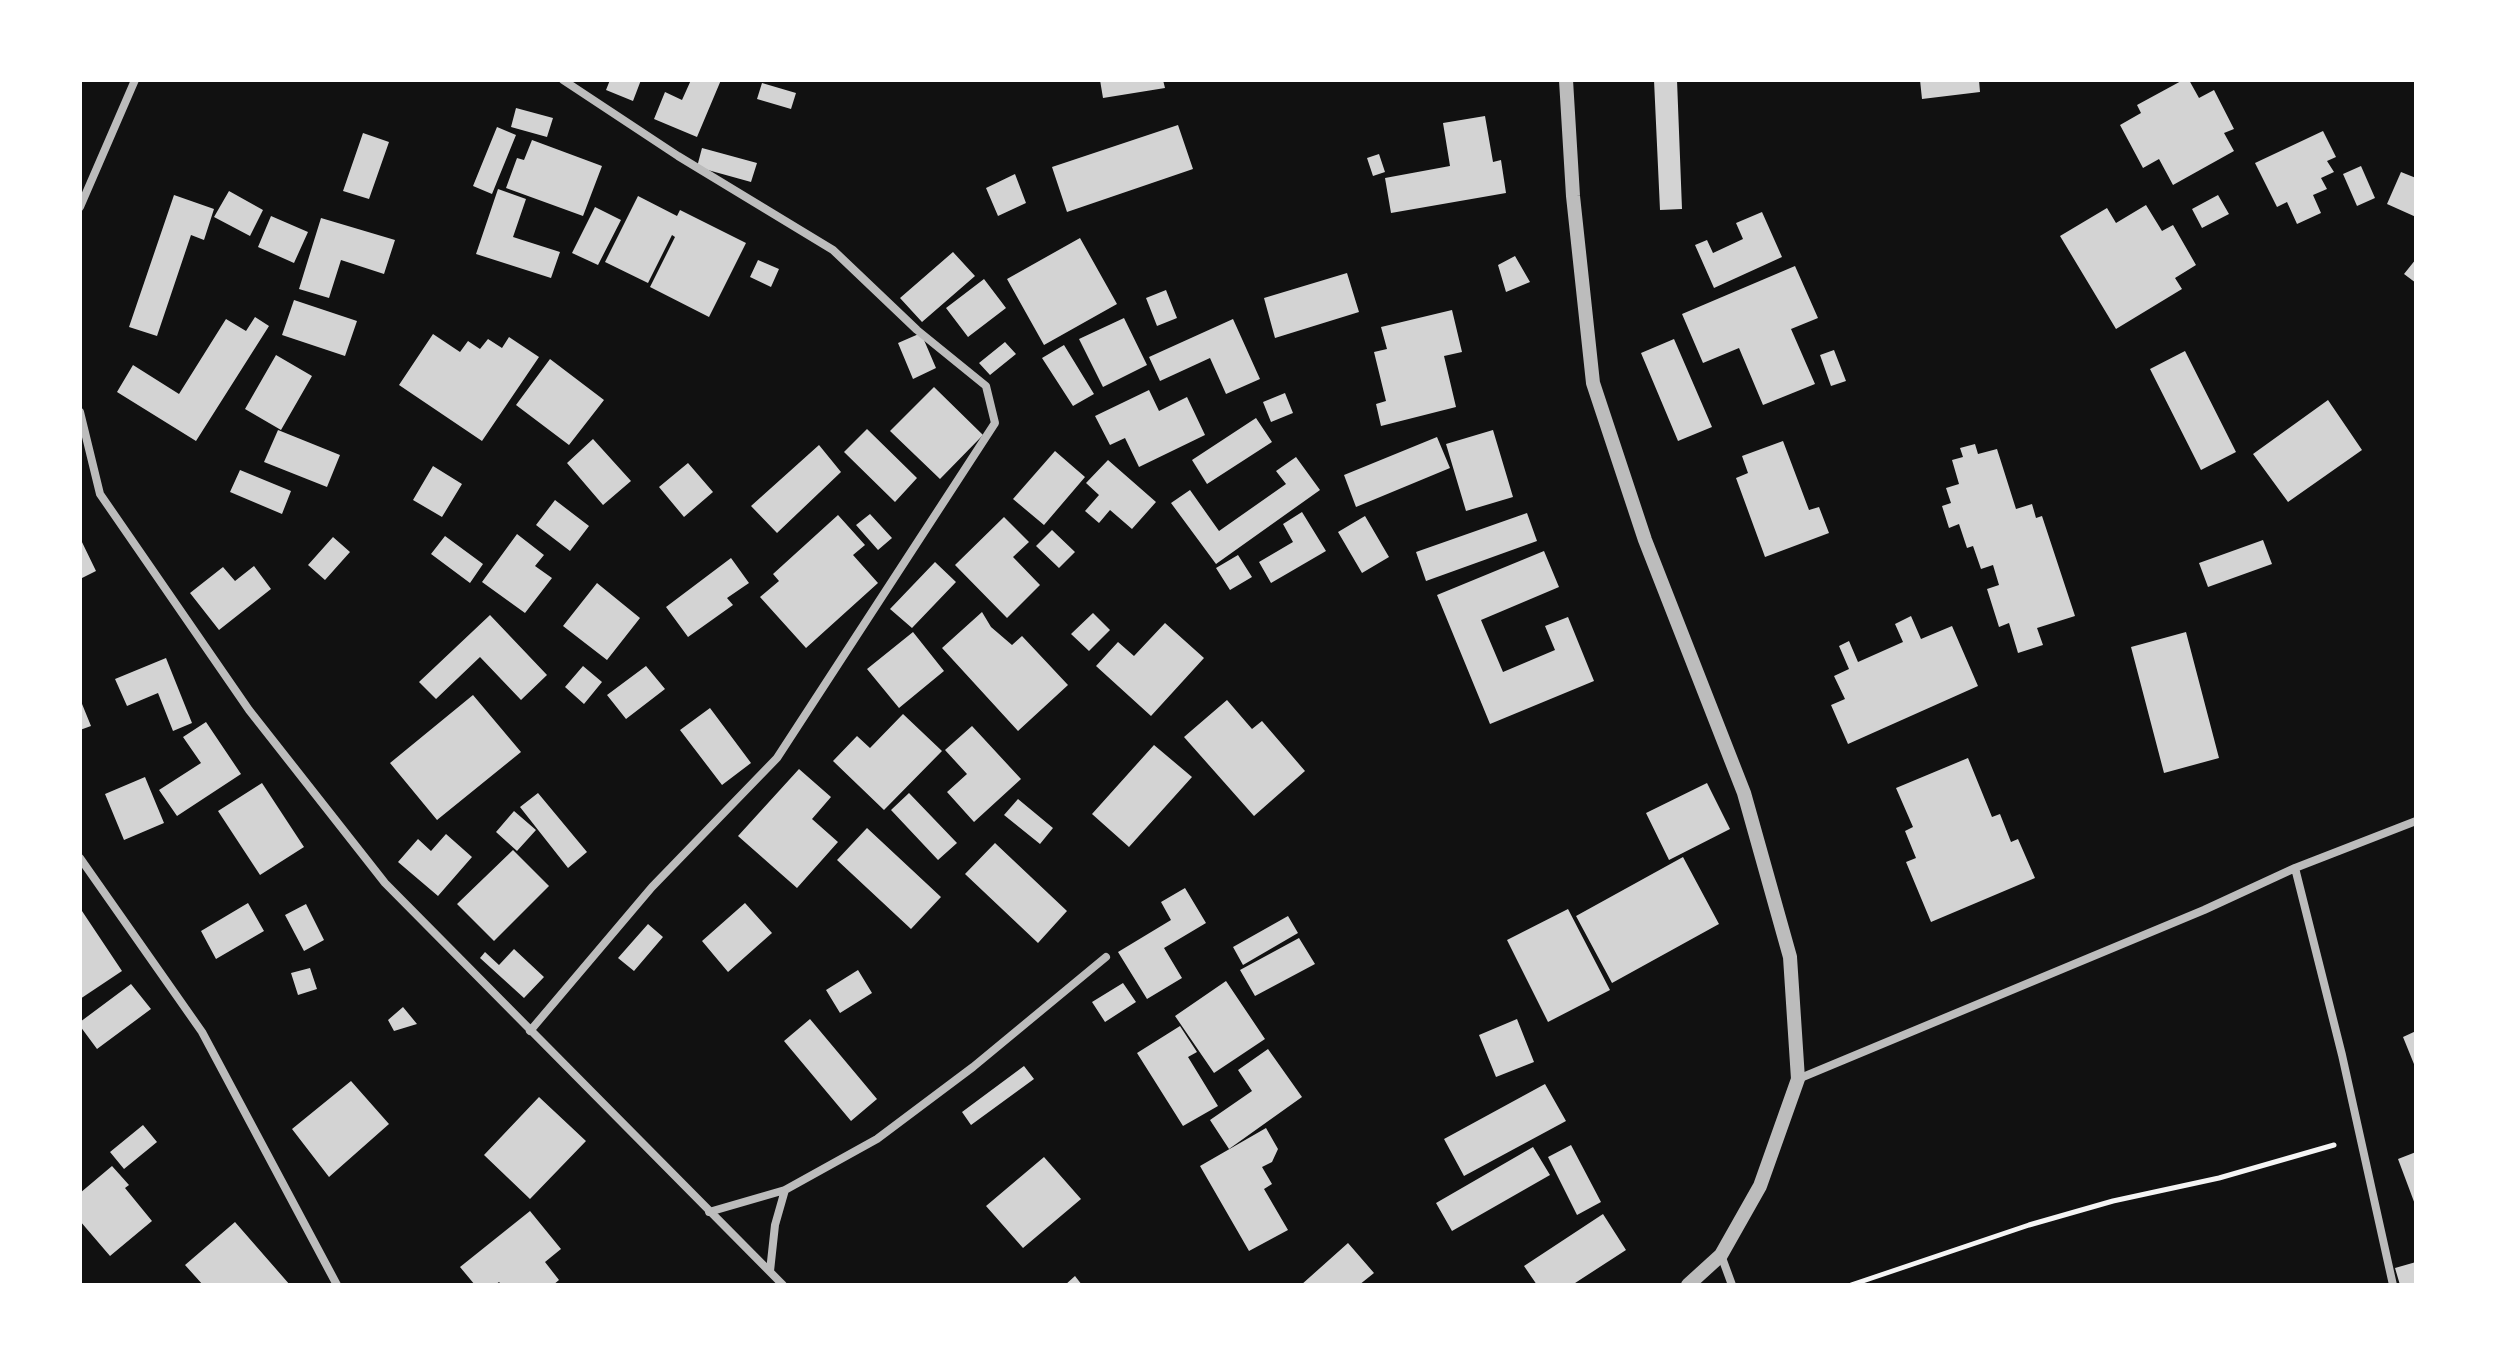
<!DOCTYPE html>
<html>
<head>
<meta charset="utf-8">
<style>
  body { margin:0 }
  #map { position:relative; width:2496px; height:1365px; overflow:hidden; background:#111; font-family:Signika,sans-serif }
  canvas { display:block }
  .frame { position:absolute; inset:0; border:82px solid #fff; pointer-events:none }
</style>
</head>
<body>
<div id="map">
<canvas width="2496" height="1365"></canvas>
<div class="frame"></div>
</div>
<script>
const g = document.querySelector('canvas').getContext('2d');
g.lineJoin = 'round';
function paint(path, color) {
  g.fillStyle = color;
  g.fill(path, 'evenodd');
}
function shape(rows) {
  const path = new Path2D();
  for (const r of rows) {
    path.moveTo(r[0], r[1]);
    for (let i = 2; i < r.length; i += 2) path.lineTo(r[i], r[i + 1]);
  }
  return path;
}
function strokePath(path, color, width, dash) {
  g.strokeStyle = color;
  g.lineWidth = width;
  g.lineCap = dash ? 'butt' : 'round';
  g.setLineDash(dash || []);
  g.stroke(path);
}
paint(shape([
  [610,80,641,80,633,101,606,90],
  [691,80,721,80,697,137,654,119,665,92,682,100],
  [1100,80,1163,80,1165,88,1103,98],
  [1654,80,1677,80,1682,209,1660,210],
  [1920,80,1979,80,1980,92,1922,99],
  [2183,80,2189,80,2199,98,2214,90,2234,129,2224,133,2234,151,2173,185,2159,159,2143,168,2120,125,2141,113,2137,105],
  [762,83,796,93,791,109,757,99],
  [516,108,553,118,547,137,511,127],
  [1485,116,1493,162,1501,160,1506,193,1391,213,1385,178,1450,166,1443,123],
  [1178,125,1193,169,1067,212,1052,167],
  [497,127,516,135,492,194,473,186],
  [2323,131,2336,157,2327,161,2334,172,2321,178,2327,189,2313,195,2321,213,2297,224,2287,202,2277,207,2255,163],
  [363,133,389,142,369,199,343,191],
  [532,140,602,166,583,216,506,188,517,158,524,160],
  [702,148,757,163,751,182,697,167],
  [1379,154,1385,172,1373,176,1367,158],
  [2361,166,2375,198,2357,206,2343,174],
  [2401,172,2416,178,2416,217,2387,204],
  [1015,174,1026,203,998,216,986,188],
  [498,189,526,199,513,237,560,252,551,278,476,254],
  [229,191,263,210,250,236,214,217],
  [174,195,214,209,204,240,191,235,157,336,129,327],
  [2218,195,2229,214,2202,228,2192,209],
  [638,196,677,216,680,210,746,243,709,317,650,287,675,237,672,235,648,283,605,262],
  [2146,205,2162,231,2173,225,2196,265,2175,278,2182,289,2116,329,2060,236,2107,208,2116,223],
  [595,207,621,220,598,265,572,253],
  [1762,212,1782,257,1714,288,1695,245,1707,240,1713,253,1743,239,1736,223],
  [271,216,308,232,294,263,258,247],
  [321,218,395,240,384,274,341,260,329,298,299,289],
  [1080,238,1117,304,1044,345,1007,279],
  [953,252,975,276,922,322,900,298],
  [1515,256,1530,282,1506,292,1498,265],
  [2416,259,2416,283,2404,274],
  [758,260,779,269,771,287,750,277],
  [1795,266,1818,318,1791,329,1815,384,1763,405,1739,348,1703,363,1682,314],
  [1347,273,1359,312,1275,338,1264,298],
  [984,279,1006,308,968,337,946,308],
  [1166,290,1177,318,1157,326,1146,298],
  [294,300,357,321,345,356,282,335],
  [1452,310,1462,352,1444,356,1456,407,1381,426,1376,404,1386,401,1374,352,1387,349,1381,327],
  [255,317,269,326,196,441,117,392,133,365,179,394,226,319,246,331],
  [1124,318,1147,365,1103,387,1079,339],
  [1233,319,1260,379,1226,394,1210,358,1160,381,1149,357],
  [921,333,936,368,913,379,898,343],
  [433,334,460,352,468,341,480,349,488,339,502,348,509,337,539,357,482,441,399,385],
  [1674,339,1712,427,1678,441,1641,353],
  [1005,342,1016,354,990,375,979,363],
  [1064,345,1094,394,1073,406,1042,358],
  [1834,350,1846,381,1831,386,1820,355],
  [2185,351,2236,452,2201,470,2150,369],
  [276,355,312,376,281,430,245,409],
  [550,359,604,400,569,445,516,405],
  [934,387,983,435,940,479,890,431],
  [1149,390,1159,411,1187,397,1205,435,1139,467,1125,438,1110,445,1095,416],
  [1285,393,1293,413,1271,422,1263,402],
  [2328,400,2362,450,2288,502,2253,454],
  [1256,418,1272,442,1207,484,1192,460],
  [867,429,917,478,895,502,844,452],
  [278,430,340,455,327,487,264,462],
  [1493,430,1513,497,1466,511,1446,444],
  [1437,437,1450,468,1356,507,1344,475],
  [593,439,631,481,603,505,567,463],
  [1783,441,1809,510,1819,507,1829,533,1765,557,1736,478,1748,473,1742,456],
  [1975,444,1978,454,1997,449,2016,509,2032,504,2036,518,2042,516,2075,616,2037,628,2043,645,2018,653,2009,623,1999,627,1987,589,1999,585,1993,565,1981,569,1973,546,1967,548,1959,524,1949,528,1942,506,1951,503,1946,488,1959,484,1952,460,1963,457,1960,448],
  [819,445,841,472,777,533,751,506],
  [1055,451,1085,477,1044,525,1013,499],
  [1296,457,1320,490,1216,564,1171,503,1190,490,1219,531,1286,484,1276,471],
  [1108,460,1156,502,1132,529,1110,510,1099,523,1085,511,1099,495,1086,483],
  [688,463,713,492,684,517,659,487],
  [433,466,462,484,442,517,413,500],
  [240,470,291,491,282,514,230,492],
  [555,500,589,526,570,551,536,525],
  [1302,512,1326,551,1271,583,1259,562,1293,542,1283,524],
  [1527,513,1537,541,1426,581,1416,552],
  [870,514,892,538,878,550,856,525],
  [838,515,865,545,853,555,878,583,806,648,760,597,779,581,773,574],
  [1365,516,1389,557,1362,573,1338,532],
  [1004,517,1029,542,1013,557,1040,585,1007,618,955,565],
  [1052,530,1075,552,1059,568,1036,546],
  [517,534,544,555,535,566,552,578,525,613,482,582],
  [445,536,483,564,470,583,431,554],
  [333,537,350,552,325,580,308,565],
  [80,538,96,571,80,579],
  [2263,540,2272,564,2208,587,2199,563],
  [1544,551,1559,587,1481,620,1503,672,1555,650,1545,626,1568,617,1594,681,1490,724,1437,595],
  [1238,555,1252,577,1230,590,1216,568],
  [731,558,749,583,727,598,733,605,688,637,666,607],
  [935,562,956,582,912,628,890,609],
  [254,566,271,589,219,630,190,593,223,567,235,581],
  [597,583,640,618,607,660,563,626],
  [982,612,991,627,1012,645,1022,636,1068,685,1018,731,942,648],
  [1093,613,1110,630,1089,651,1071,634],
  [490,615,547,675,521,700,480,657,436,699,419,682],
  [1911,616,1921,639,1952,626,1978,686,1848,744,1831,705,1845,699,1834,676,1849,669,1839,646,1849,641,1858,662,1903,642,1895,624],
  [1165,623,1204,658,1151,716,1096,666,1118,642,1134,656],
  [913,632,944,671,899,708,867,669],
  [2186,632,2219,758,2164,773,2131,647],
  [166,658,192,723,173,731,158,693,127,706,115,679],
  [583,666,602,682,584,704,565,687],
  [646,666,665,689,626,719,607,695],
  [473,695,521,752,437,820,390,763],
  [80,699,91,726,80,730],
  [1227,700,1252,729,1262,721,1305,771,1254,816,1184,737],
  [710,708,751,763,722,785,680,730],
  [903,714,942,751,884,810,833,761,857,736,870,748],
  [206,722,241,774,177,816,159,790,201,763,183,737],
  [972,726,1021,779,974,822,947,792,967,774,945,750],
  [1154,745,1192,777,1129,847,1092,814],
  [1968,758,1992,817,2000,814,2011,842,2018,839,2035,878,1931,922,1906,862,1916,858,1905,831,1913,827,1896,788],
  [799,769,831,797,812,819,838,842,797,888,738,836],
  [145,777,164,823,124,840,105,794],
  [262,783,304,847,260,875,218,811],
  [1707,783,1730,829,1669,860,1646,813],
  [538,793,587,852,568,868,520,807],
  [909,793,957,843,938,860,891,810],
  [1018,799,1053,828,1040,844,1004,815],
  [514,811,536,830,517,851,496,832],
  [867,828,941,897,911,929,837,860],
  [446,834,472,857,438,896,398,862,418,839,431,851],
  [995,843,1067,911,1038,943,965,874],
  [513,850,549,886,494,941,457,904],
  [1683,857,1719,924,1612,983,1576,916],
  [1185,888,1206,923,1164,948,1182,978,1147,999,1118,952,1171,920,1161,902],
  [248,903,264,931,216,959,201,931],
  [745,903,772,933,728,972,702,941],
  [306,904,324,940,304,951,285,915],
  [80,908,122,971,80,999],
  [1568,909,1610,990,1548,1022,1507,940],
  [1288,916,1298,933,1243,965,1233,947],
  [648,924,663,937,634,971,618,958],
  [1299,938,1315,964,1255,996,1240,970],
  [514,949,544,977,524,998,480,958,485,952,499,965],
  [310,968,317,989,298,995,291,973],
  [858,970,872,993,840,1013,826,990],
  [1226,981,1265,1039,1214,1073,1175,1016],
  [1123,983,1136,1002,1105,1022,1092,1002],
  [131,984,151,1009,97,1049,80,1026,80,1022],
  [403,1007,417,1024,394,1031,388,1020],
  [810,1019,877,1099,851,1121,784,1041],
  [1517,1019,1534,1062,1496,1077,1479,1035],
  [1180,1026,1197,1052,1188,1057,1218,1106,1183,1126,1137,1053],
  [2416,1031,2416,1069,2403,1037],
  [1268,1049,1302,1097,1229,1149,1210,1120,1252,1091,1238,1070],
  [1024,1066,1034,1079,971,1125,962,1112],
  [351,1081,389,1124,329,1177,292,1129],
  [1545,1084,1566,1121,1464,1176,1444,1139],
  [539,1097,586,1141,530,1199,484,1155],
  [143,1125,157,1142,124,1169,110,1152],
  [1266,1128,1278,1149,1272,1162,1262,1167,1272,1184,1264,1189,1288,1230,1249,1251,1200,1166],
  [1571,1145,1601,1202,1577,1215,1548,1157],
  [1533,1147,1550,1175,1452,1231,1436,1203],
  [2416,1152,2416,1207,2398,1159],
  [1044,1157,1081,1199,1023,1248,986,1206],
  [112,1166,129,1185,125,1188,152,1221,110,1256,80,1221,80,1193],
  [530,1211,561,1249,545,1262,559,1280,553,1285,502,1285,499,1282,495,1285,475,1285,460,1267],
  [1603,1214,1626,1250,1572,1285,1537,1285,1524,1266],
  [235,1222,290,1285,203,1285,185,1265],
  [1348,1243,1374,1273,1359,1285,1301,1285],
  [2416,1262,2416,1285,2400,1285,2395,1268],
  [1075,1276,1082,1285,1065,1285]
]), '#d3d3d3');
strokePath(shape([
  [1851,1285,2029,1225,2113,1201,2219,1178,2334,1145]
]), '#f5f5f5', 5);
strokePath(shape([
  [80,207,135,80],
  [80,412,100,494,249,710,385,883,783,1285],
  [80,858,202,1032,337,1285],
  [2295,868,2342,1055,2393,1285],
  [530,1031,652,887,777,758,995,423,986,386,917,330,833,250,678,156,563,80],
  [1798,1079,2204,910,2295,868,2416,821],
  [709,1212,785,1190,877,1139,973,1067,1106,957],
  [1721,1255,1732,1285],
  [770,1271,775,1225,785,1190]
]), '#bcbcbc', 8);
strokePath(shape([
  [1566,80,1573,196,1593,383,1645,540,1744,793,1790,957,1798,1079,1760,1186,1721,1255,1688,1285]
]), '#bcbcbc', 14);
</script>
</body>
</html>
